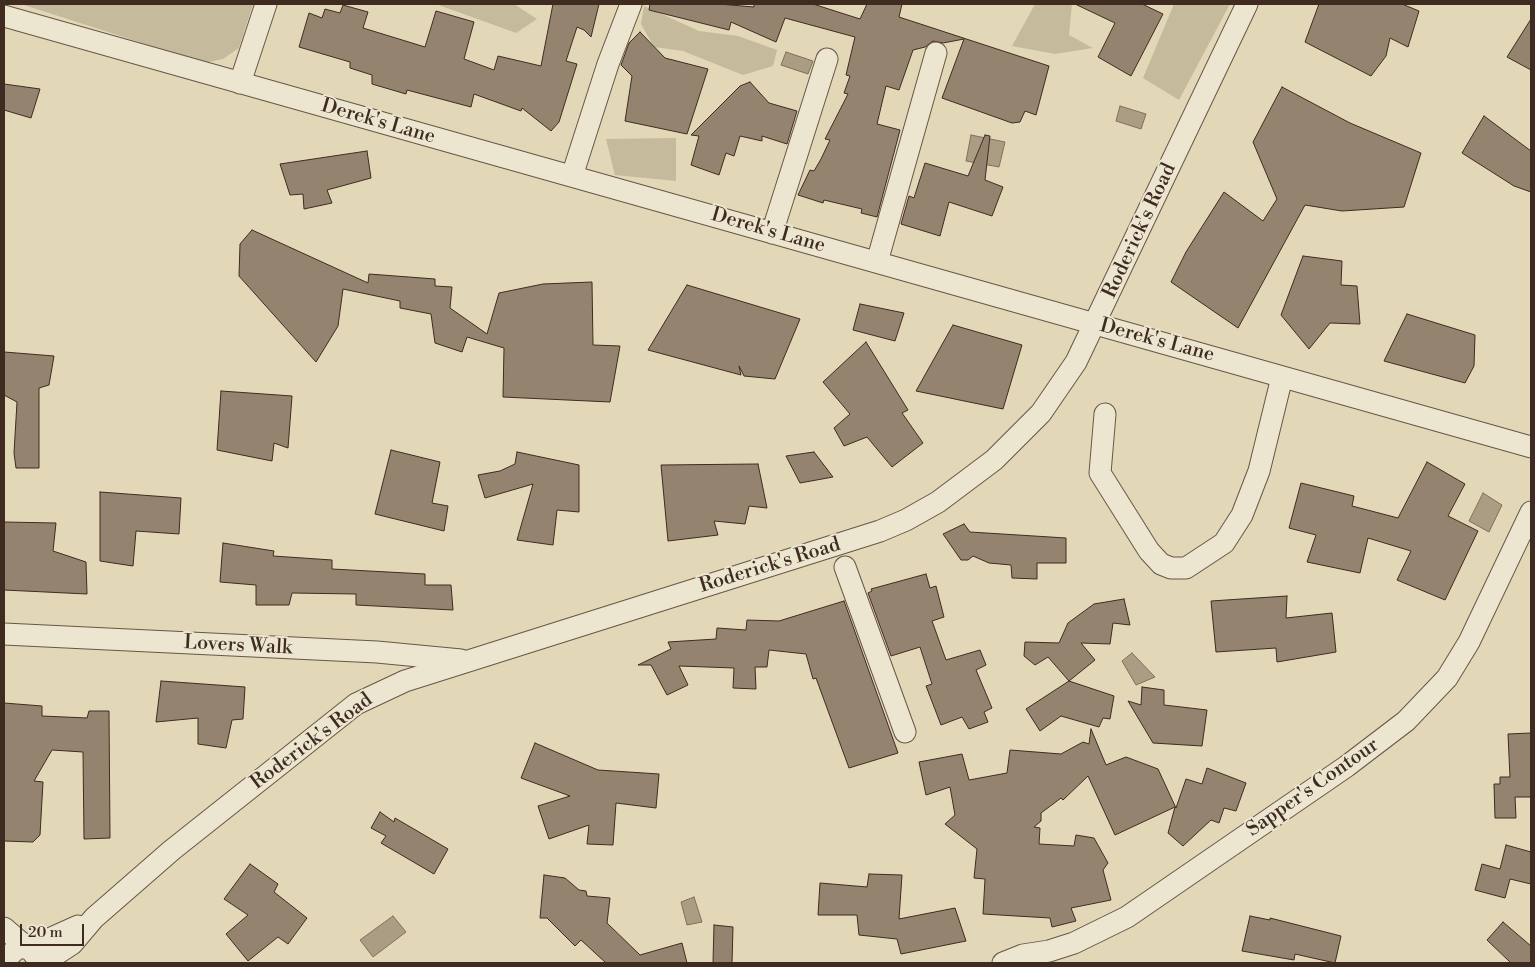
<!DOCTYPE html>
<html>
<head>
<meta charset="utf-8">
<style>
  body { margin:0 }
  #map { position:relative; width:1535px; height:967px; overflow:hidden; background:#e2d7b7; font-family:"Libre Bodoni",serif }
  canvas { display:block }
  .frame { position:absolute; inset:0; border:5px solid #3f2b20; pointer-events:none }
  .scale { position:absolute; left:20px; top:924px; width:64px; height:22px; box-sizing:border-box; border:2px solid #3f2b20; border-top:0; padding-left:6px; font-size:15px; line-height:18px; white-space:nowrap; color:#3f2b20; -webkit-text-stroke:4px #ece5d0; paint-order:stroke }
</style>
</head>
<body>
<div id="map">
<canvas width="1535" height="967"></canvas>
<div class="frame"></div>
<div class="scale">20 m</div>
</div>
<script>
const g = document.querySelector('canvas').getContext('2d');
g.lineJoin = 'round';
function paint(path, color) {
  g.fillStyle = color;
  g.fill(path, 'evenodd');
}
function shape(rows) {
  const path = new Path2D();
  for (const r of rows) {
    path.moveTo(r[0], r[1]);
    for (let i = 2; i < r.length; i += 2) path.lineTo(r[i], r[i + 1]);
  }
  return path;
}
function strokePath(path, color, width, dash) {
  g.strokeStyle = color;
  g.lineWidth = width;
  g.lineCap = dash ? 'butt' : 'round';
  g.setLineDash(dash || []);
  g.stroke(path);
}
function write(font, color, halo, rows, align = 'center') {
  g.font = font + ' "Libre Bodoni",serif';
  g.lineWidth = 4;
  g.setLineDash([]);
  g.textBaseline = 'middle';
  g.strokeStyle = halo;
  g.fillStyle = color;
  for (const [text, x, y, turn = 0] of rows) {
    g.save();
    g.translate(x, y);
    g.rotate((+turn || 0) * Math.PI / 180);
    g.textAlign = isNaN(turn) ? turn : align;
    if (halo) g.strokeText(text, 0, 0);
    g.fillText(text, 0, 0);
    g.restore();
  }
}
paint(shape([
  [21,4,253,4,239,48,223,59,204,63],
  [436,4,514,4,537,19,516,33],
  [1035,4,1072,4,1069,35,1093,48,1055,54,1012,46],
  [1174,4,1230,4,1179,100,1143,78],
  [644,6,699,31,738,36,777,50,773,66,743,75,683,51,654,47,641,24],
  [676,138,676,181,615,175,606,139]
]), '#c6ba9d');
const water = shape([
  [786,52,813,61,808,74,781,65,786,52],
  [1120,106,1146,114,1141,129,1116,121,1120,106],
  [971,135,1005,142,999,167,966,161,971,135],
  [1483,493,1502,505,1489,532,1469,521,1483,493],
  [1132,653,1155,677,1136,685,1122,661,1132,653],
  [694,897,702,922,687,925,681,902,694,897],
  [393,916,406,932,373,957,360,940,393,916]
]);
paint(water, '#ab9d84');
strokePath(water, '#806f5c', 1);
const building = shape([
  [553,4,599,4,591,37,584,30,577,27,566,61,577,64,559,122,551,131,522,108,521,111,474,94,471,107,407,90,406,94,372,84,372,75,350,68,350,62,299,47,309,13,322,18,325,9,340,13,343,5,368,12,363,28,425,47,436,11,474,22,464,59,494,70,498,56,541,66,553,4],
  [650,4,719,4,754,7,754,4,813,4,860,19,867,4,902,4,899,17,1049,66,1036,115,1025,111,1020,122,1012,123,942,98,964,39,943,43,933,41,925,47,913,50,899,90,886,86,877,124,900,130,877,217,861,213,862,209,824,200,823,203,798,195,810,170,814,171,821,159,830,140,825,139,848,94,844,93,850,76,846,75,855,37,785,18,776,42,731,22,729,30,649,10,650,4],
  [1075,4,1142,4,1163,14,1131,76,1098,57,1115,23,1075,4],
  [1319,4,1402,4,1419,11,1408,47,1390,38,1386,56,1371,76,1305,42,1319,4],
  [1531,19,1531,70,1507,57,1531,19],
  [640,32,665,58,708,69,687,134,625,121,632,76,621,65,629,43,640,32],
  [750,82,769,103,797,111,787,144,762,136,762,141,740,136,734,156,726,153,719,175,691,165,699,136,691,135,740,86,750,82],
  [4,84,40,89,31,118,4,110,4,84],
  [1282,87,1350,123,1421,153,1404,207,1342,211,1305,205,1238,328,1171,282,1186,252,1224,192,1263,221,1277,199,1253,142,1282,87],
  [1484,116,1531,151,1531,192,1514,186,1462,153,1484,116],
  [985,135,990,136,985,180,1003,187,992,216,949,202,940,236,901,224,909,196,914,198,925,163,968,176,985,135],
  [367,151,371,178,327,190,332,203,304,209,303,194,290,195,280,164,367,151],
  [252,230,368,283,369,274,435,279,435,286,452,287,450,308,487,334,499,293,543,284,592,282,593,345,620,346,610,402,503,397,504,348,467,337,462,352,435,343,431,314,400,308,400,301,343,289,338,326,316,362,239,276,240,244,252,230],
  [1303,256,1342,261,1341,285,1357,286,1360,324,1330,323,1309,349,1281,315,1303,256],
  [687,285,800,319,775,379,744,376,739,366,741,375,648,350,687,285],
  [860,304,904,313,895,341,853,330,860,304],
  [1407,314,1475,335,1474,366,1465,383,1384,361,1407,314],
  [953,325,1022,345,1003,409,916,391,953,325],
  [866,342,908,410,902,413,923,443,892,467,867,437,844,446,834,428,850,414,823,382,866,342],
  [4,352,54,356,49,385,39,388,39,468,16,468,14,453,17,402,4,395,4,352],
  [221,391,292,396,288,448,274,443,272,461,217,450,221,391],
  [391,450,440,462,432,503,448,506,444,531,375,514,391,450],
  [517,452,579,465,579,512,557,510,553,545,517,540,533,484,485,498,478,475,500,471,515,464,517,452],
  [814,452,833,477,800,483,786,456,814,452],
  [1427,462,1465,484,1448,516,1478,531,1445,600,1397,580,1411,551,1368,538,1360,573,1307,562,1316,535,1289,528,1301,483,1354,496,1352,506,1398,518,1427,462],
  [758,464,767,508,749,506,745,524,714,521,718,535,668,541,661,465,758,464],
  [100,492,181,498,179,534,136,531,133,566,100,561,100,492],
  [4,522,56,523,53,551,86,562,87,594,4,590,4,522],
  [964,524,970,532,1066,538,1066,563,1037,563,1037,579,1012,578,1011,565,989,563,973,556,968,560,961,560,943,534,964,524],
  [223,543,274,551,273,556,332,560,332,569,425,574,425,585,451,585,453,610,356,605,356,594,292,593,289,605,256,605,256,585,220,582,223,543],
  [926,574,930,588,936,586,944,617,932,621,946,660,980,650,986,665,976,670,992,708,984,712,988,722,969,729,962,717,941,725,926,686,932,684,920,647,891,656,868,593,872,591,871,589,926,574],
  [1287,596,1286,618,1332,613,1336,652,1277,662,1276,648,1216,652,1211,601,1287,596],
  [1124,599,1130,625,1113,623,1110,644,1081,643,1095,660,1069,681,1048,657,1035,665,1024,656,1025,642,1059,643,1068,623,1094,604,1124,599],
  [844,601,898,753,849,768,816,678,813,679,806,654,769,650,767,667,755,667,756,689,733,688,734,668,679,666,688,685,667,695,651,665,638,665,671,649,668,642,716,639,717,628,746,630,747,620,779,621,844,601],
  [161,681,245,687,243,719,232,720,226,748,198,744,198,718,156,722,161,681],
  [1069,681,1114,696,1110,719,1103,718,1099,727,1061,716,1040,731,1026,709,1069,681],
  [1142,687,1164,690,1164,705,1207,710,1202,746,1153,743,1128,701,1141,705,1142,687],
  [4,703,42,706,42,716,87,718,89,711,109,711,110,838,84,839,83,752,52,750,34,781,43,782,40,835,33,842,4,841,4,703],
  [1091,729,1106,765,1126,757,1158,769,1176,808,1186,779,1202,784,1207,768,1246,783,1236,811,1224,808,1219,823,1211,820,1183,846,1168,833,1175,807,1115,835,1088,776,1063,800,1061,798,1041,813,1041,821,1034,827,1040,828,1039,844,1074,846,1076,835,1094,838,1108,863,1103,870,1111,900,1071,908,1076,921,1052,927,1050,918,983,914,985,879,974,878,977,849,945,824,955,815,950,787,926,795,919,762,962,754,969,780,1007,773,1010,750,1061,754,1083,742,1089,744,1091,729],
  [1531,733,1531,797,1515,797,1516,818,1495,818,1494,784,1500,784,1500,777,1510,777,1508,734,1531,733],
  [535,743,598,770,659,774,656,808,616,803,613,845,587,844,589,825,549,839,538,806,570,796,521,778,535,743],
  [380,812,394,822,395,818,448,849,434,874,381,843,386,836,371,828,380,812],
  [1506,845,1531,852,1531,884,1510,879,1505,898,1475,890,1482,864,1500,869,1506,845],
  [250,864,278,884,274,892,307,918,288,944,278,937,248,961,226,934,248,915,224,899,250,864],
  [869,874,902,875,899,919,955,908,966,941,901,954,897,939,859,935,857,915,818,915,820,883,867,887,869,874],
  [544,875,565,878,579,890,586,891,587,896,610,898,607,923,640,955,682,943,687,963,606,963,581,940,575,946,547,918,540,918,544,875],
  [1250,916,1270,920,1270,918,1341,936,1335,963,1295,954,1294,960,1242,951,1250,916],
  [1503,922,1531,946,1531,963,1511,963,1487,940,1503,922],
  [714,925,733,927,732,963,713,963,714,925]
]);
paint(building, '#94846f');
strokePath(building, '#3f2b20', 1);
const street = shape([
  [4,16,1531,447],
  [240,83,266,4],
  [572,176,608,64,631,4],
  [772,233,827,59],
  [877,262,936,53],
  [1105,414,1100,473,1149,551,1161,564,1171,568,1186,568,1224,543,1242,515,1259,471,1282,377],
  [845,567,905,732],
  [4,634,377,652,461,660],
  [4,928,26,947],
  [29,948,78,926],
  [7,963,9,956,17,948,29,948,37,958],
  [43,963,72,944,94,918,172,850,356,704,405,681,880,531,906,520,938,502,994,460,1041,413,1076,362,1247,4],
  [1003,963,1023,955,1049,951,1074,943,1127,917,1347,766,1406,721,1447,678,1469,642,1531,512]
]);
strokePath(street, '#685646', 23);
strokePath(street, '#ece5d0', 21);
write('20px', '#3f2b20', '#ece5d0', [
  ["Derek's Lane",378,122,16],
  ["Derek's Lane",768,231,16],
  ["Roderick's Road",1140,231,-65],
  ["Derek's Lane",1157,341,15],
  ["Roderick's Road",770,566,-17],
  ["Lovers Walk",238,646,3],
  ["Roderick's Road",312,742,-37],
  ["Sapper's Contour",1313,788,-35]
]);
</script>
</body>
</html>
